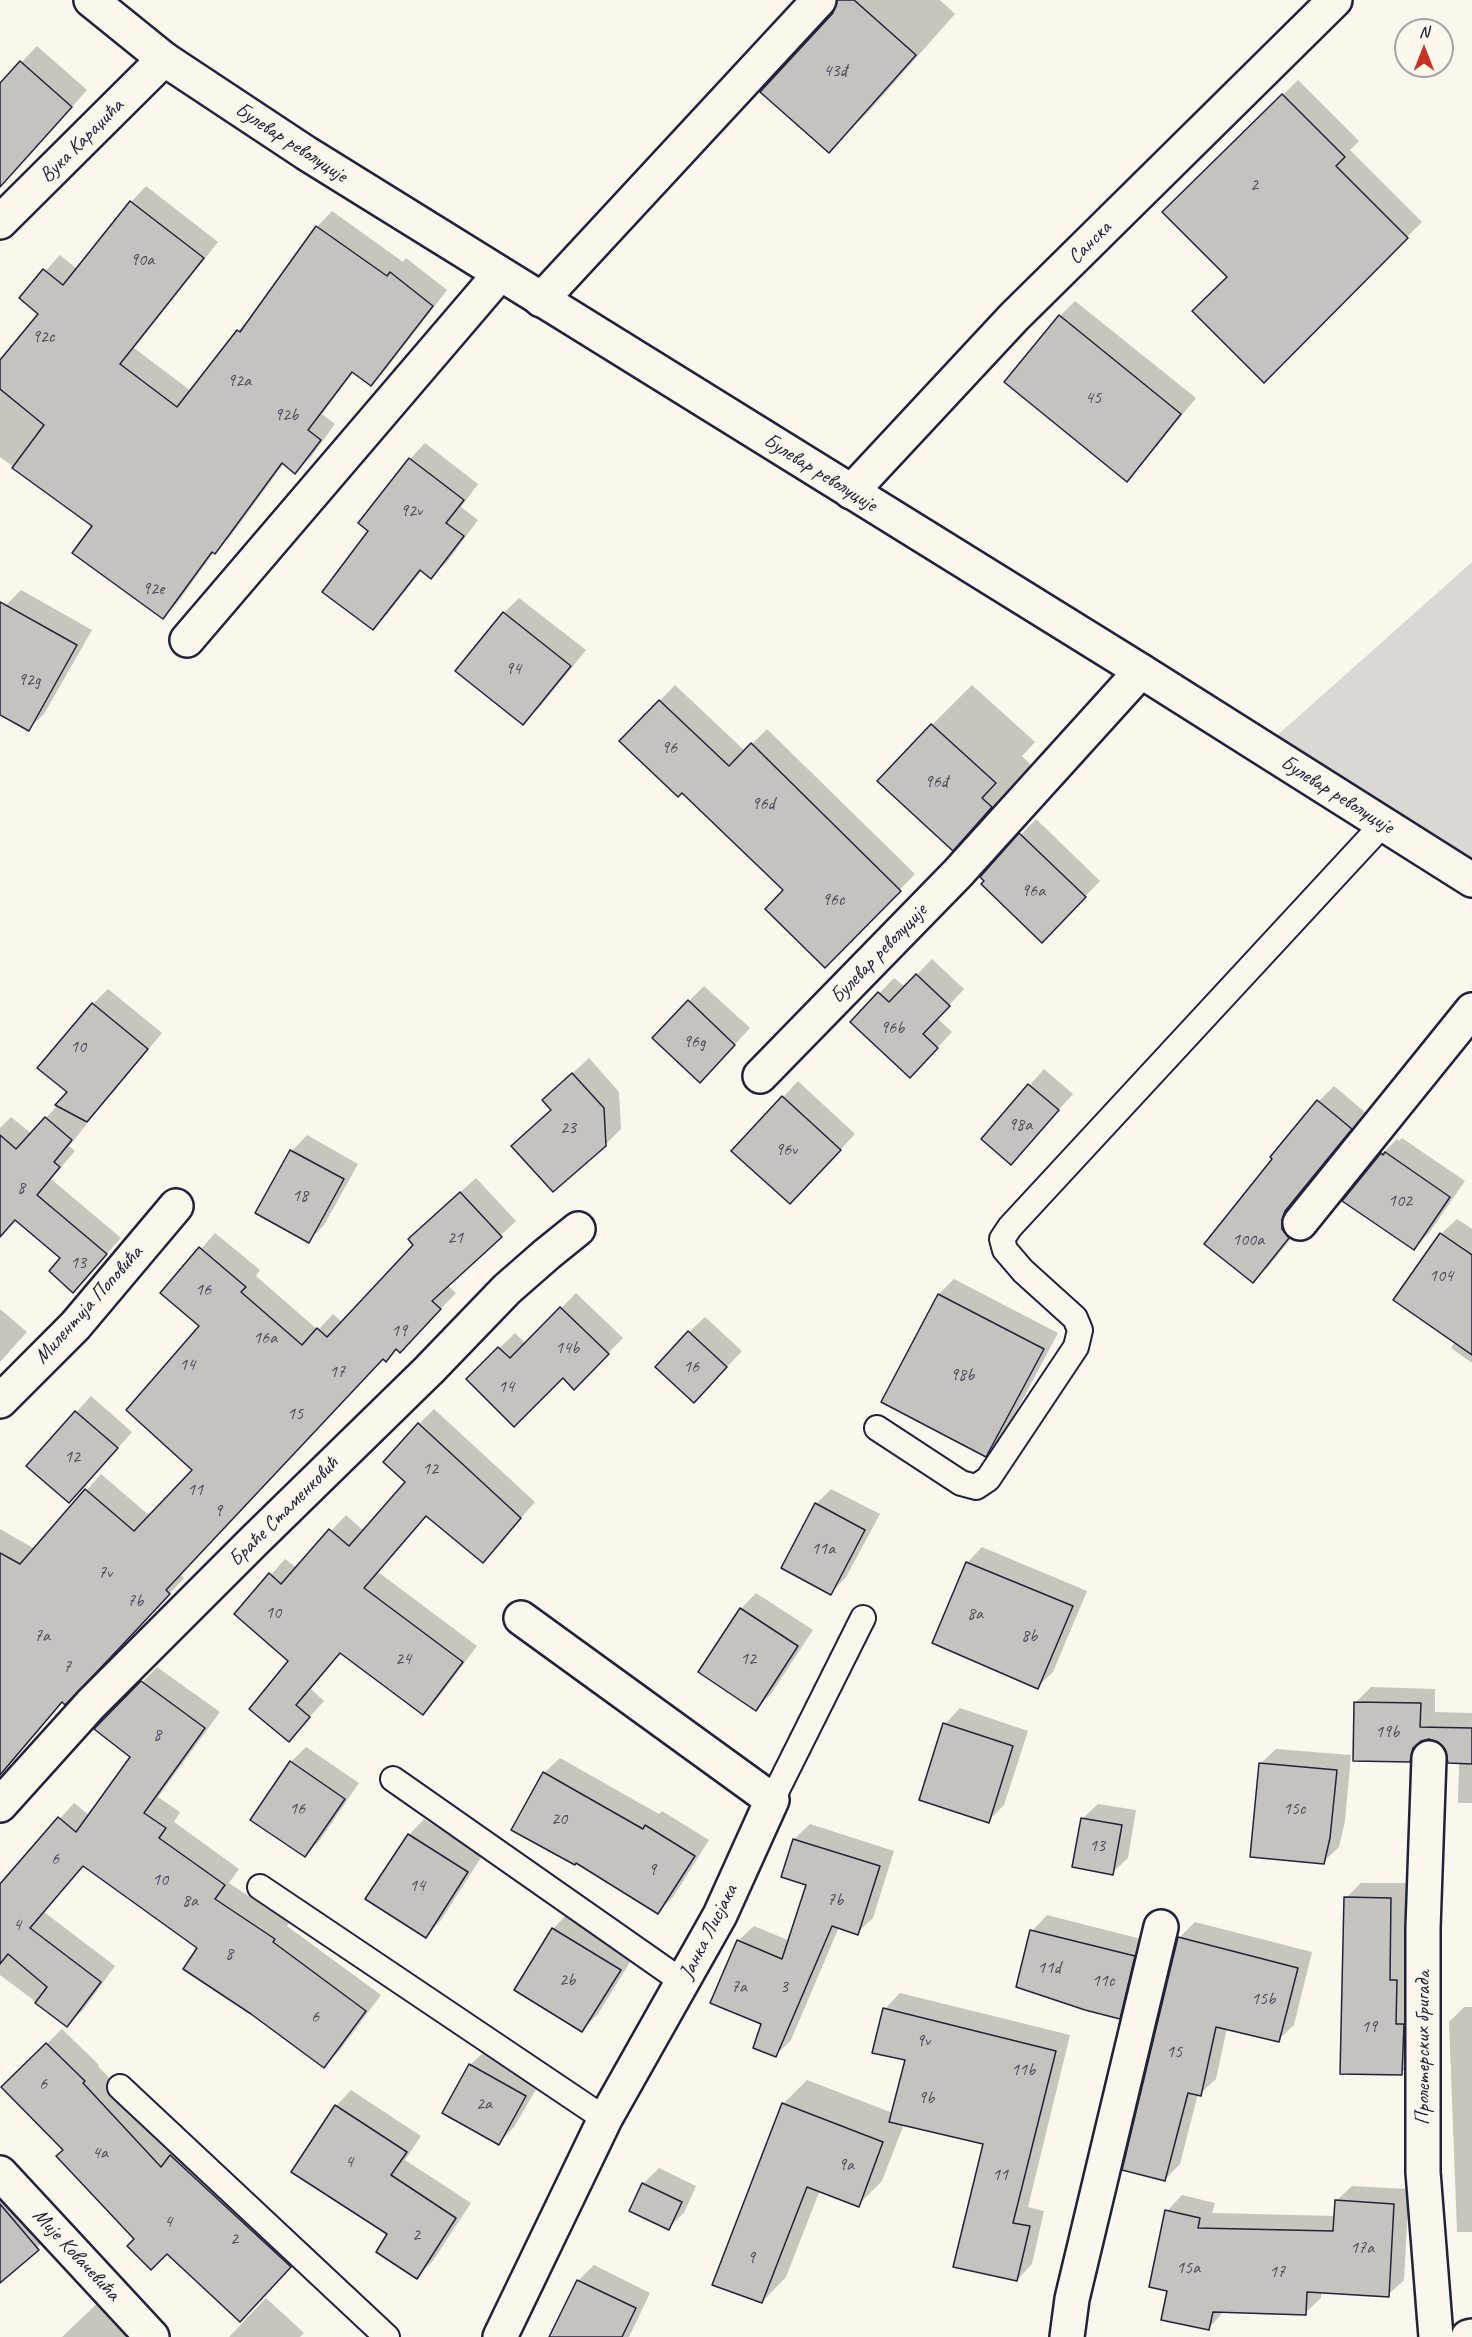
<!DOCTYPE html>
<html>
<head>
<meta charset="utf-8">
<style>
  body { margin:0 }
  #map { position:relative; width:1472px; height:2337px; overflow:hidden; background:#fbf7ec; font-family:Caveat,sans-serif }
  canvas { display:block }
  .north { position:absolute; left:1394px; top:18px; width:60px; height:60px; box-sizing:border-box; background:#fbf7ec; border:2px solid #a4a2a5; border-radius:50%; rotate:0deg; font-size:16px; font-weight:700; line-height:24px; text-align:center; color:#22223b }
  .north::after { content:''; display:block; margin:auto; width:21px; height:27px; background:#c8321e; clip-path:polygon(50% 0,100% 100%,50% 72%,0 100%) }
</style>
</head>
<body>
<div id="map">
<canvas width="1472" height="2337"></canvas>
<div class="north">N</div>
</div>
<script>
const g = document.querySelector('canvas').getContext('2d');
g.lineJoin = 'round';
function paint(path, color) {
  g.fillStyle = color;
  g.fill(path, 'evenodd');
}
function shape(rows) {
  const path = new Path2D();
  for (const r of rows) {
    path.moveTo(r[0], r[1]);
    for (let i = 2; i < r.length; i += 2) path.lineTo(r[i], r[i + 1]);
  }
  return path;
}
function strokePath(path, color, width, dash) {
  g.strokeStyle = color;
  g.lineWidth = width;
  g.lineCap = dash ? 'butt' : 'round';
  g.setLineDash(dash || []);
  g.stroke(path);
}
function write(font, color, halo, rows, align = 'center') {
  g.font = font + ' Caveat,sans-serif';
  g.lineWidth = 5;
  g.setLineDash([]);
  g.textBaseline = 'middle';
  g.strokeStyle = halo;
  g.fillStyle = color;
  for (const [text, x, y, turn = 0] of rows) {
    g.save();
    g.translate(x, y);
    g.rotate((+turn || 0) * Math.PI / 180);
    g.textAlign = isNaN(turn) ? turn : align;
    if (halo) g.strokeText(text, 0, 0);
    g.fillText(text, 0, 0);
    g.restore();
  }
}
paint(shape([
  [1472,562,1472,880,1263,748]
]), '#dbd8d3');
paint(shape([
  [839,0,940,0,955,14,869,111,829,151,834,14],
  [37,46,87,90,29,155,0,85],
  [1298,80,1359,141,1350,150,1422,222,1264,381,1229,277,1165,212],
  [146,186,218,242,134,348,191,391,238,331,253,315,317,227,332,211,403,262,406,258,447,290,386,369,371,384,354,371,322,414,335,424,311,457,295,472,284,463,230,537,214,552,178,602,163,617,94,525,0,457,0,363,40,314,21,298,60,255,77,269,131,202],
  [1075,301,1196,398,1142,464,1127,480,1060,316],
  [425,443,478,484,461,507,478,520,447,562,431,577,422,570,388,613,373,628,371,531,410,459],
  [21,590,92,630,44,714,28,729,0,713,0,615,6,605],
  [519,598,586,650,539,708,523,723,504,613],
  [675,685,745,751,767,729,915,874,825,966,785,890,683,791,621,741],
  [972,685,1035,742,1022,756,1032,766,953,849,932,725],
  [1036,819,1100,881,1057,926,982,876],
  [932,959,964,989,937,1018,952,1032,925,1061,852,1022,894,978,905,987],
  [704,986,750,1028,715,1066,689,1001],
  [108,989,162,1033,102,1105,85,1123,87,1124,69,1146,75,1151,51,1179,121,1238,73,1291,62,1258,8,1213,0,1223,0,1128,11,1117,32,1134,69,1092,93,1004],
  [589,1058,619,1092,621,1129,605,1145,552,1109,544,1100],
  [1044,1069,1073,1094,1011,1163,983,1139],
  [798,1081,855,1134,806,1187,734,1151],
  [1334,1086,1366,1113,1300,1194,1296,1203,1304,1222,1269,1266,1253,1281,1319,1101],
  [307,1135,358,1164,324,1225,309,1241,257,1213,292,1151],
  [1402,1138,1465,1181,1429,1233,1414,1248,1382,1154,1397,1139,1399,1141],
  [476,1178,516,1221,447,1285,456,1293,415,1335,383,1357,180,1574,184,1578,80,1687,63,1701,0,1775,0,1529,35,1549,101,1474,150,1516,194,1470,202,1326,162,1293,215,1233,260,1270,256,1276,318,1330,333,1314,342,1322,415,1245,425,1224],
  [1457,1219,1472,1229,1472,1363,1451,1348,1455,1342,1395,1300,1441,1234],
  [954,1279,1058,1333,1001,1440,985,1455,939,1294],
  [576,1293,623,1338,574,1388,563,1376,468,1379,515,1333,526,1344],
  [0,1309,27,1332,0,1362],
  [705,1317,742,1351,709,1386,689,1332],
  [91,1396,132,1432,84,1486,28,1466],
  [434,1409,535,1502,483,1561,427,1515,378,1572,477,1646,438,1698,422,1713,341,1652,311,1689,324,1701,289,1740,290,1661,236,1614,285,1559,297,1568,346,1515,364,1531,407,1482,419,1424],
  [831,1489,880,1514,846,1577,831,1593,816,1504],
  [982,1547,1087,1591,1053,1672,1037,1687,967,1563],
  [756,1593,813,1630,771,1694,756,1709,741,1609],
  [157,1667,220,1712,158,1797,180,1812,174,1822,239,1869,229,1883,289,1923,287,1926,381,1995,339,2051,324,2066,199,1947,84,1865,44,1912,115,1966,83,2010,67,2025,0,1975,0,1887,74,1803,89,1815,132,1757,96,1729],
  [1371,1687,1435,1689,1435,1712,1472,1713,1472,1803,1458,1803,1459,1762,1440,1741,1427,1739,1425,1745,1409,1761,1355,1703],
  [960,1708,1028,1731,1004,1805,988,1821,945,1724],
  [306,1747,359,1783,320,1840,305,1855,291,1762],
  [1276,1749,1351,1755,1345,1821,1339,1847,1323,1862,1260,1764],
  [560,1758,659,1814,662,1811,709,1840,673,1897,658,1912,544,1773],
  [1098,1804,1136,1810,1128,1858,1112,1873,1082,1819],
  [424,1819,482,1856,441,1920,426,1936,409,1835],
  [810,1824,894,1851,873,1918,857,1933,839,1927,791,2040,776,2055,763,2023,738,1941,754,1926,790,1941,808,1884,782,1876,794,1839],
  [1361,1883,1406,1883,1405,1965,1412,1965,1417,2058,1401,2073,1346,1898],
  [568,1913,635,1954,598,2014,582,2030,553,1929],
  [1047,1915,1149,1941,1135,2002,1119,2017,1032,1931],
  [1195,1922,1312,1952,1294,2025,1278,2040,1227,2028,1216,2079,1200,2094,1198,2094,1180,2164,1165,2179,1179,1938],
  [900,1993,1070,2035,1028,2207,1044,2211,1032,2264,1017,2280,985,2143,904,2124,882,2181,858,2205,820,2190,786,2277,762,2302,783,2104,807,2080,893,2113,907,2059,885,2009],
  [1464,2007,1472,2007,1472,2232,1457,2232,1449,2022],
  [62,2029,99,2065,98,2066,176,2151,305,2251,255,2304,167,2252,136,2239,65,2150,3,2087],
  [486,2050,541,2081,514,2127,499,2143,470,2065],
  [351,2090,421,2136,405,2160,471,2203,432,2262,416,2277,389,2234,336,2106],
  [659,2168,696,2186,684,2213,668,2228,643,2184],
  [1352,2186,1409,2189,1404,2280,1388,2295,1321,2291,1321,2298,1305,2313,1224,2311,1209,2328,1169,2290,1167,2211,1182,2195,1215,2203,1212,2213,1335,2216,1336,2201],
  [14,2188,53,2233,0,2281,0,2198],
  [594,2265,650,2293,629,2337,551,2337,578,2281],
  [105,2296,145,2337,62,2337],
  [266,2298,304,2333,300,2337,229,2337]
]), '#0003');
const building = shape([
  [837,0,854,0,916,55,829,153,760,92,833,13,837,0],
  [20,61,72,107,0,187,0,83,20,61],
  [1282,94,1345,157,1336,166,1408,238,1264,383,1192,311,1227,277,1162,212,1282,94],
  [130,201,204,258,120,364,177,407,237,330,240,332,316,226,387,276,390,272,433,306,371,386,352,372,308,430,321,440,295,474,282,463,215,554,212,552,163,619,72,553,92,526,12,468,44,425,0,389,0,360,38,314,19,298,43,269,63,285,130,201],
  [1059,315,1181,414,1127,482,1004,382,1059,315],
  [409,458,464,500,446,523,464,536,431,579,420,570,373,630,322,592,368,531,358,523,409,458],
  [0,602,77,645,29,731,0,715,0,602],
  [503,612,571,666,523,725,455,671,503,612],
  [659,700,729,766,751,743,901,891,825,968,765,909,783,890,682,793,678,797,619,741,659,700],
  [931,724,996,783,982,798,992,807,953,851,877,781,931,724],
  [1019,833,1086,897,1042,943,981,884,984,881,980,877,1019,833],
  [916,974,950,1006,923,1034,938,1048,910,1078,850,1022,878,992,889,1002,916,974],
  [688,1000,735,1045,700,1083,652,1038,688,1000],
  [92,1003,148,1049,87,1122,55,1105,67,1092,37,1068,92,1003],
  [572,1073,604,1108,606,1146,553,1192,511,1146,551,1110,542,1100,572,1073],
  [1028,1084,1059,1110,1011,1165,981,1139,1028,1084],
  [782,1096,841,1150,790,1204,731,1151,782,1096],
  [1317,1100,1352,1129,1285,1211,1282,1220,1282,1229,1289,1238,1253,1283,1204,1244,1272,1159,1270,1157,1317,1100],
  [45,1117,72,1140,54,1162,60,1167,37,1195,107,1254,73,1293,49,1271,60,1258,15,1220,0,1237,0,1135,16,1149,45,1117],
  [290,1150,344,1179,309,1243,255,1213,290,1150],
  [1385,1152,1450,1197,1414,1250,1342,1201,1381,1153,1383,1155,1385,1152],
  [460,1192,502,1237,432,1301,441,1309,400,1353,396,1349,386,1362,383,1359,166,1590,170,1594,110,1658,65,1705,62,1702,0,1775,0,1553,20,1564,85,1489,134,1531,192,1470,126,1410,199,1326,160,1293,199,1247,246,1287,241,1292,302,1345,317,1328,327,1337,413,1245,408,1239,460,1192],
  [1440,1233,1472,1255,1472,1355,1393,1300,1440,1233],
  [938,1294,1044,1349,986,1457,881,1402,938,1294],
  [560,1307,609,1354,574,1390,563,1378,514,1427,466,1379,498,1347,510,1358,560,1307],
  [688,1331,727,1367,694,1403,655,1367,688,1331],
  [75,1411,118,1448,69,1503,26,1466,75,1411],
  [418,1423,521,1518,483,1563,426,1516,364,1588,463,1662,423,1715,340,1653,296,1705,310,1717,289,1742,249,1709,288,1661,234,1614,269,1573,281,1584,329,1529,349,1546,405,1482,383,1462,418,1423],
  [815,1503,865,1530,831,1595,781,1568,815,1503],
  [966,1562,1073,1606,1038,1689,932,1643,966,1562],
  [740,1608,798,1646,756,1711,698,1672,740,1608],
  [141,1681,205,1728,144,1813,166,1828,159,1838,225,1885,215,1899,275,1939,273,1942,366,2011,324,2068,251,2014,183,1969,197,1948,83,1866,30,1928,101,1982,67,2027,35,2003,47,1987,8,1954,0,1964,0,1884,58,1817,76,1832,130,1757,94,1729,141,1681],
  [1354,1702,1421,1703,1420,1727,1472,1728,1472,1764,1448,1763,1445,1749,1438,1742,1429,1739,1421,1741,1413,1748,1410,1762,1353,1761,1354,1702],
  [943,1723,1013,1746,989,1823,919,1800,943,1723],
  [290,1761,345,1799,305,1857,250,1820,290,1761],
  [1259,1763,1337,1770,1330,1838,1324,1864,1250,1857,1259,1763],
  [543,1772,643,1829,645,1825,695,1856,658,1914,576,1863,575,1865,511,1830,543,1772],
  [1081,1818,1122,1825,1113,1875,1072,1867,1081,1818],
  [408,1834,468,1872,426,1938,365,1899,408,1834],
  [793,1839,880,1866,858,1935,832,1926,776,2057,753,2048,761,2024,710,2003,737,1940,782,1959,806,1885,781,1877,793,1839],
  [1344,1897,1391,1898,1390,1980,1397,1980,1396,2024,1404,2024,1402,2075,1340,2074,1344,1897],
  [552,1928,621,1970,582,2032,514,1990,552,1928],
  [1030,1930,1135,1956,1120,2019,1085,2010,1016,1987,1030,1930],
  [1178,1937,1298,1968,1279,2042,1216,2027,1201,2096,1188,2093,1165,2181,1122,2170,1178,1937],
  [883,2008,1056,2051,1013,2223,1030,2226,1017,2281,953,2267,983,2144,889,2122,905,2060,872,2053,883,2008],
  [46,2043,85,2081,83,2083,161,2167,170,2155,291,2267,240,2322,167,2254,151,2270,127,2246,134,2239,56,2156,63,2150,1,2087,46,2043],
  [469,2064,526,2096,499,2145,442,2113,469,2064],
  [782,2103,883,2142,859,2207,807,2187,762,2303,712,2285,782,2103],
  [335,2105,407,2152,391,2175,456,2218,417,2279,376,2252,387,2234,291,2172,335,2105],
  [642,2183,682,2202,669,2230,629,2211,642,2183],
  [1335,2200,1394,2204,1389,2297,1307,2292,1306,2315,1213,2312,1209,2330,1161,2320,1167,2291,1149,2287,1165,2210,1200,2218,1198,2228,1333,2231,1335,2200],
  [0,2204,39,2250,0,2283,0,2204],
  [577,2280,636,2308,622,2337,549,2337,577,2280]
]);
paint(building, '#c6c2c0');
strokePath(building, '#22223b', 1.5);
const lane = shape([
  [877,1428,961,1483,976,1487,988,1479,1076,1347,1080,1330,1075,1318,1023,1271,1005,1250,1002,1239,1010,1227,1383,824],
  [393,1779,683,1982],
  [772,1800,863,1618],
  [260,1887,605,2119],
  [120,2087,387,2337]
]);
const street = shape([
  [0,222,164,59],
  [541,300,819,0],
  [851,492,1014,317,1335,0],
  [187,640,499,275],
  [760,1076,958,873,1141,671],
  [1300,1223,1472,1010],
  [0,1401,75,1326,176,1206],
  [1429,1758,1423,1928,1423,2172,1436,2337],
  [0,1805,91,1704,255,1540,429,1370,507,1289,547,1254,578,1229],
  [0,2173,152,2337],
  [500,2337,605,2119,720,1915,772,1800,521,1618],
  [1067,2337,1072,2299,1161,1927]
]);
const secondary = shape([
  [91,0,164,59,306,153,1141,671,1472,880],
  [1468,2337,1472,2336]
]);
strokePath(lane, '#22223b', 28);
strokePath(street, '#22223b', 38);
strokePath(secondary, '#22223b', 38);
strokePath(lane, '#fbf7ec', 24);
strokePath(street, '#fbf7ec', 33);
strokePath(secondary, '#fbf7ec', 33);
write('18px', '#4b4a5c', null, [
  ["43đ",835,71],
  ["2",1254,185],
  ["90a",142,260],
  ["92c",43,337],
  ["92a",239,381],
  ["45",1093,398],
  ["92b",286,415],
  ["92v",411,511],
  ["92e",153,589],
  ["94",513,669],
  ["92g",29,680],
  ["96",669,748],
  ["96đ",936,782],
  ["96d",763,804],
  ["96a",1033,891],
  ["96c",833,900],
  ["96b",892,1028],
  ["96g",694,1042],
  ["10",78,1047],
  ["98a",1020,1125],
  ["23",568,1128],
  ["96v",786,1150],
  ["8",21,1188],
  ["18",300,1196],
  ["102",1400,1201],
  ["21",455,1238],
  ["100a",1248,1240],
  ["13",78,1263],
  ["104",1441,1276],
  ["16",203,1290],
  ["19",399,1331],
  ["16a",265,1338],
  ["14b",567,1348],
  ["14",187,1365],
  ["16",691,1367],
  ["17",337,1372],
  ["98b",962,1375],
  ["14",506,1387],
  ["15",295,1414],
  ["12",72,1457],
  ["12",430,1469],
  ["11",195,1490],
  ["9",218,1511],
  ["11a",823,1549],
  ["7v",105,1573],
  ["7b",135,1601],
  ["10",273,1613],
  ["8a",975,1614],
  ["7a",42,1636],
  ["8b",1029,1636],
  ["24",403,1659],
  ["12",748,1659],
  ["7",67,1667],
  ["19b",1387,1732],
  ["8",157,1735],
  ["16",297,1809],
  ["15c",1294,1809],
  ["20",559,1819],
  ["13",1097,1846],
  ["6",55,1859],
  ["9",652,1870],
  ["10",160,1880],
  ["14",417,1886],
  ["7b",835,1900],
  ["8a",190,1901],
  ["4",17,1925],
  ["8",229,1954],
  ["11d",1049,1968],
  ["2b",567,1980],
  ["11c",1103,1981],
  ["7a",739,1987],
  ["3",784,1987],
  ["15b",1263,1999],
  ["6",315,2017],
  ["19",1369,2027],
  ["9v",923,2041],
  ["15",1174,2052],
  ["11b",1023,2070],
  ["6",43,2084],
  ["9b",926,2098],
  ["2a",484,2104],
  ["4a",100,2153],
  ["4",349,2162],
  ["9a",846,2165],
  ["11",1000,2175],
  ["4",168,2222],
  ["2",416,2235],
  ["2",234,2239],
  ["17a",1362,2248],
  ["9",751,2258],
  ["15a",1188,2268],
  ["17",1277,2272]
]);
write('21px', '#22223b', '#fbf7ec', [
  ["Вука Караџића",82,141,-45],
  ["Булевар револуције",291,143,33],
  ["Санска",1090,243,-45],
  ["Булевар револуције",820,473,32],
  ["Булевар револуције",1337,795,32],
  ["Булевар револуције",879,954,-46],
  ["Милентија Поповића",89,1305,-48],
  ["Браће Стаменковић",284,1512,-45],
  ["Јанка Лисјака",709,1932,-63],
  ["Пролетерских бригада",1423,2048,-90],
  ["Мије Ковачевића",76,2255,47]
]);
</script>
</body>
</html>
